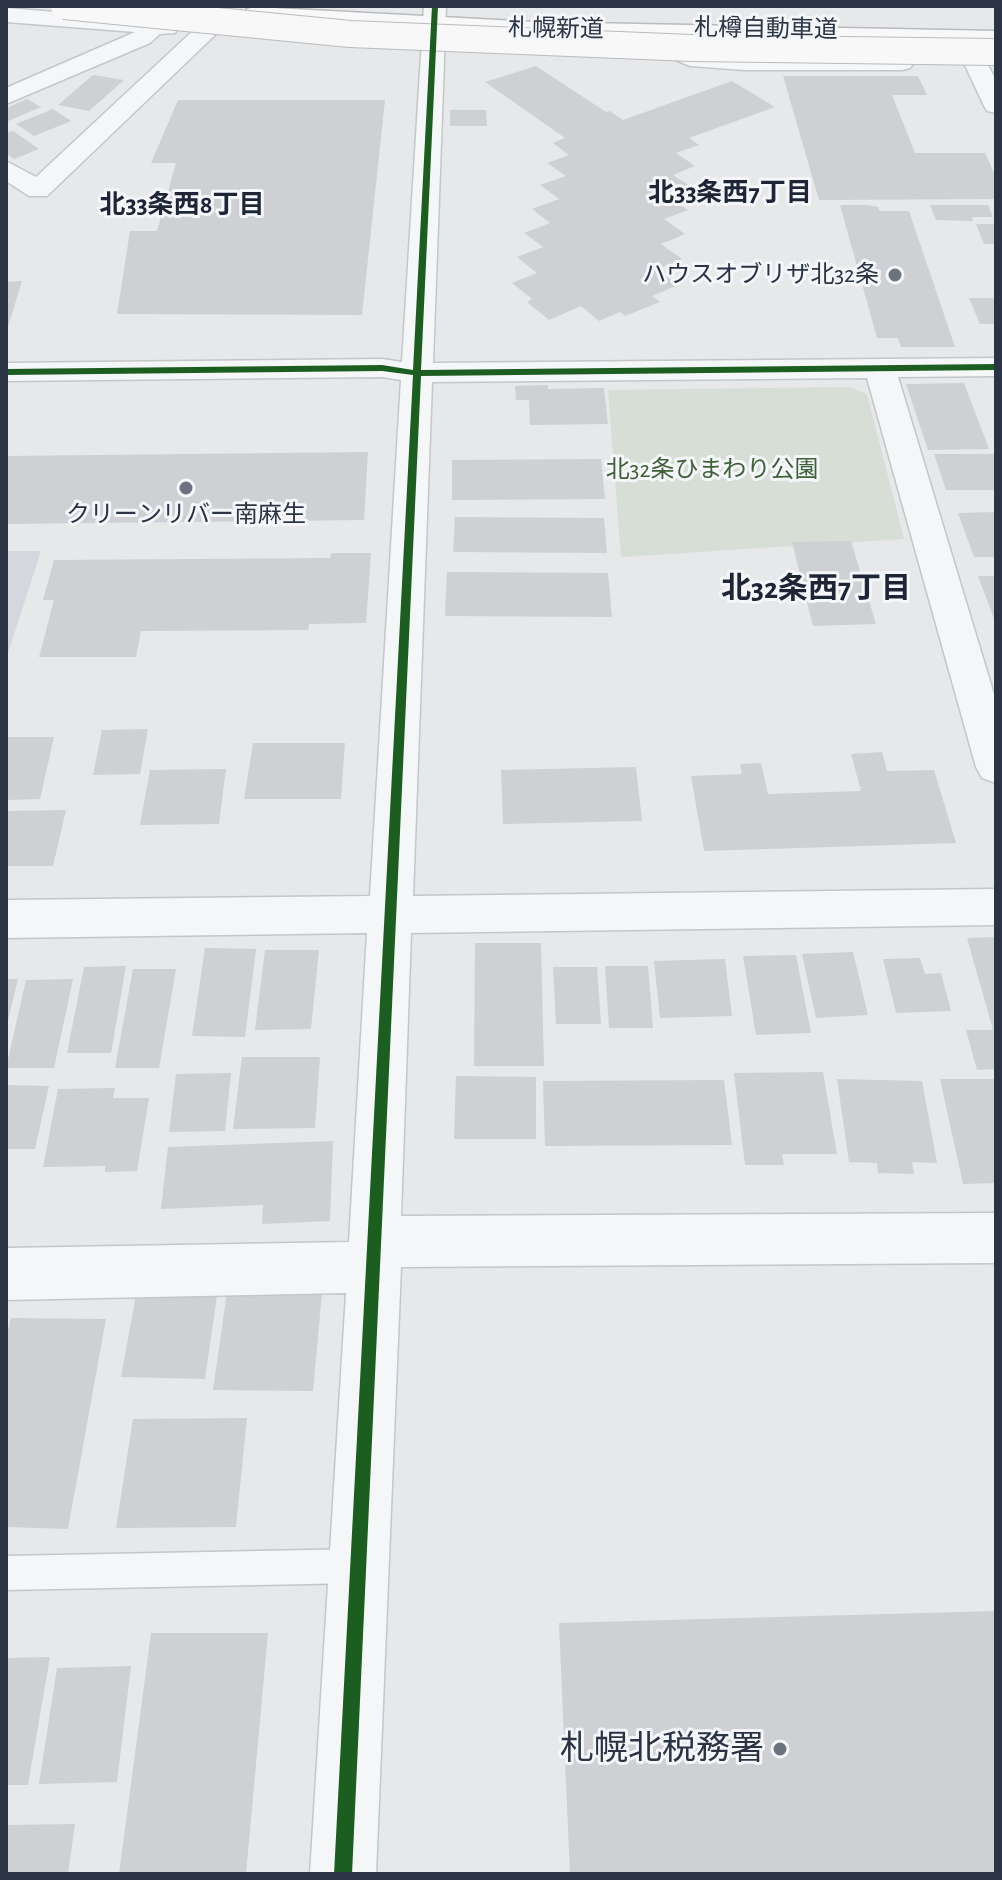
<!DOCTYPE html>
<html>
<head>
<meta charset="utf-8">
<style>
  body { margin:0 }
  #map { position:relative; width:1002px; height:1880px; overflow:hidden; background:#e6e8ea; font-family:"Alegreya Sans",sans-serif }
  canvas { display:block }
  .frame { position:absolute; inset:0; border:8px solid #2b3445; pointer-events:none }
</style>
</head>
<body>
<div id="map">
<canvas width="1002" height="1880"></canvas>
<div class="frame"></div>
</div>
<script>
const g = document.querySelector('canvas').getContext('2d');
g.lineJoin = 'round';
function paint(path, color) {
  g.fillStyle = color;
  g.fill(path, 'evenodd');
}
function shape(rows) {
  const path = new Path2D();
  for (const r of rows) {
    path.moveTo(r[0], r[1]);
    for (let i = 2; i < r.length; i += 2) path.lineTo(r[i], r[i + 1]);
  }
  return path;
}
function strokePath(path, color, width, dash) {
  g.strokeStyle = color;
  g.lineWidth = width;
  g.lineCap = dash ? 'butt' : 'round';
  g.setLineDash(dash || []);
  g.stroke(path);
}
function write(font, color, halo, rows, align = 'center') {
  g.font = font + ' "Alegreya Sans","Noto Sans JP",sans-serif';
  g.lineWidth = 6;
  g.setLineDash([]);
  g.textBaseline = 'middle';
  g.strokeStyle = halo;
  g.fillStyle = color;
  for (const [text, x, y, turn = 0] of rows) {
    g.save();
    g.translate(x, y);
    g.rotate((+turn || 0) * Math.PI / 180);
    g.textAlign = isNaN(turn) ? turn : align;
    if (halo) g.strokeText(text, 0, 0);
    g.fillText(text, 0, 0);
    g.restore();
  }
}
paint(shape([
  [6,551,41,551,6,659]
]), '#d4d7dd');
paint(shape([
  [849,387,867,394,904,539,621,557,608,390]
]), '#d6ded6');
paint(shape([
  [536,66,606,112,610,111,623,120,732,81,775,107,689,138,699,145,676,153,695,166,673,175,693,188,669,197,688,210,664,219,685,234,661,244,682,259,657,269,678,285,652,296,660,302,625,316,620,312,599,321,581,306,549,320,527,302,532,299,512,283,537,273,517,257,543,247,524,233,550,223,532,209,559,199,540,185,566,176,547,163,569,155,553,143,565,138,485,82],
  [93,75,124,80,89,111,58,105],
  [783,76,918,76,927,95,892,95,915,153,985,153,996,177,996,199,819,200],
  [27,99,41,107,6,122,6,108],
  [178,100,385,100,362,315,117,314,130,231,157,231,176,163,151,163],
  [53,109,71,121,34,136,16,124],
  [450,110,486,110,487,126,450,126],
  [13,131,39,149,14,159,6,153,6,133],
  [840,205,868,205,878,207,880,211,909,211,955,347,901,347,898,338,877,338],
  [930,205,988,205,993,217,972,217,973,221,936,220],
  [976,224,996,224,996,244,984,244],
  [22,281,7,330,6,330,6,282],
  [969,298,996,298,996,324,980,324],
  [964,383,989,449,928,450,906,384],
  [548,385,548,389,604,388,608,424,530,425,529,400,516,400,515,386],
  [368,452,364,520,6,524,6,456],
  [934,454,996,454,996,490,946,490],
  [601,459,605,499,452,500,452,460],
  [996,512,996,557,974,557,958,513],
  [455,517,604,518,607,553,453,552],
  [851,541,876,624,813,626,792,542],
  [331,553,371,553,366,623,309,624,308,630,141,631,136,657,39,657,54,600,43,600,54,560,330,558],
  [447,572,608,573,612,617,445,616],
  [978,576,996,576,996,624],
  [148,729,140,774,93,775,102,730],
  [6,737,54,737,40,799,6,800],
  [253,743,345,743,341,799,244,799],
  [882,752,887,771,934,770,956,843,704,851,691,776,742,774,740,764,761,763,768,794,861,791,851,754],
  [636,767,642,821,503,824,501,770],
  [226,769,219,824,140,825,150,770],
  [66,810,53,866,6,866,6,811],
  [996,937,996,1069,977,1070,966,1030,993,1030,967,938],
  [475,943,541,943,544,1066,474,1066],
  [205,948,256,949,245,1037,192,1036],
  [265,950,319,950,311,1029,255,1030],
  [853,952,868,1015,816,1018,802,954],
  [796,955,811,1033,756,1035,743,956],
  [920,958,925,974,941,973,951,1011,896,1013,883,959],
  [725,959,732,1016,660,1018,654,961],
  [126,966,111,1053,67,1053,84,967],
  [605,966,648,966,653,1028,609,1028],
  [553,967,597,967,601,1024,556,1024],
  [133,969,176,969,159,1068,115,1068],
  [6,979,18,979,7,1024,6,1024],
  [73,979,54,1068,6,1068,26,980],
  [242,1057,320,1057,315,1128,233,1129],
  [823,1072,837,1154,782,1154,784,1165,745,1165,734,1073],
  [231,1073,225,1131,169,1132,176,1074],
  [456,1076,536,1077,536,1139,454,1139],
  [837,1079,922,1081,937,1163,912,1162,914,1174,878,1173,877,1163,849,1162],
  [940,1079,996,1079,996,1183,963,1184],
  [724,1080,732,1145,545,1146,543,1081],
  [6,1085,49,1086,35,1149,6,1149],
  [115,1088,113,1098,149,1098,137,1171,105,1172,105,1166,43,1167,58,1089],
  [333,1141,330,1221,262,1224,263,1205,161,1209,168,1147],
  [227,1292,322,1293,313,1391,213,1390],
  [136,1295,217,1296,205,1379,121,1377],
  [11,1318,106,1319,68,1529,6,1527,6,1339],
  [247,1418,236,1527,116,1528,133,1419],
  [996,1611,996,1874,570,1874,559,1623],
  [151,1633,268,1633,246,1874,119,1874],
  [50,1657,28,1785,6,1785,6,1658],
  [131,1666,117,1782,39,1784,57,1668],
  [75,1824,68,1874,6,1874,6,1825]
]), '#ced0d3');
const lane = shape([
  [359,1549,371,1554,376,1566,371,1578,359,1583,6,1590,6,1556,359,1549]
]);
const street = shape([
  [424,6,446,6,433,363,996,358,996,376,898,377,996,701,996,783,982,778,976,767,867,378,432,382,413,896,996,889,996,925,411,933,401,1216,996,1213,996,1263,401,1267,376,1874,310,1874,346,1293,6,1300,6,1248,349,1242,367,933,6,938,6,900,370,896,401,380,382,377,6,381,6,363,382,359,402,362,424,6],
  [6,8,167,21,175,23,178,28,175,33,160,34,150,43,6,104,6,88,135,32,6,22,6,8],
  [206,24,214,26,218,31,214,36,47,196,29,196,6,181,6,161,36,177,198,26,206,24],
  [665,40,695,52,744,56,902,56,910,58,914,63,910,68,902,70,744,70,690,66,657,52,653,47,657,42,665,40],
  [976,56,984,58,996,80,996,113,987,111,984,106,964,63,968,58,976,56]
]);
const highway = shape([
  [255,7,535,22,996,31,996,45,535,36,247,19,244,14,247,9,255,7]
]);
strokePath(lane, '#c4c6c8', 3);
strokePath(street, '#c4c6c8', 3);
strokePath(highway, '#b8bbbf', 3);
paint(lane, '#f5f6f7');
paint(street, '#f5f6f7');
paint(highway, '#f8f8f8');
const highwayBridge = shape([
  [64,6,350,34,692,48,996,52]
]);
strokePath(highwayBridge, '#b8bbbf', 28, []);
strokePath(highwayBridge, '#f8f8f8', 26);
paint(shape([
  [432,6,438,6,421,370,996,364,996,370,421,376,352,1874,334,1874,413,375,382,371,6,375,6,369,382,365,413,370,432,6]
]), '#1b5e20');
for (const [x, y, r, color] of [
  [895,275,8,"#6c737f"],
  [186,488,8,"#6c737f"],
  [780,1749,8,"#6c737f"]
]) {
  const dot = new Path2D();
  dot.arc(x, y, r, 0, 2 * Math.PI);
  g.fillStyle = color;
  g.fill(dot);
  strokePath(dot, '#f4f6f9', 3);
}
write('24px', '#2b3445', '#f4f6f9', [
  ["札幌新道",556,29,1],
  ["札樽自動車道",766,29,1]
]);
write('24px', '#2b3445', '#f4f6f9', [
  ["ハウスオブリザ北32条",879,275],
  ["クリーンリバー南麻生",186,515,"center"]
], 'right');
write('24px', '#3f6138', '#f4f6f9', [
  ["北32条ひまわり公園",712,470]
]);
write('bold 26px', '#1d2536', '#f4f6f9', [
  ["北33条西7丁目",730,193],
  ["北33条西8丁目",182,205]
]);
write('bold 30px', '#1d2536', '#f4f6f9', [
  ["北32条西7丁目",816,589]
]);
write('34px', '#2b3445', '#f4f6f9', [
  ["札幌北税務署",764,1749]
], 'right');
</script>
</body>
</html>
